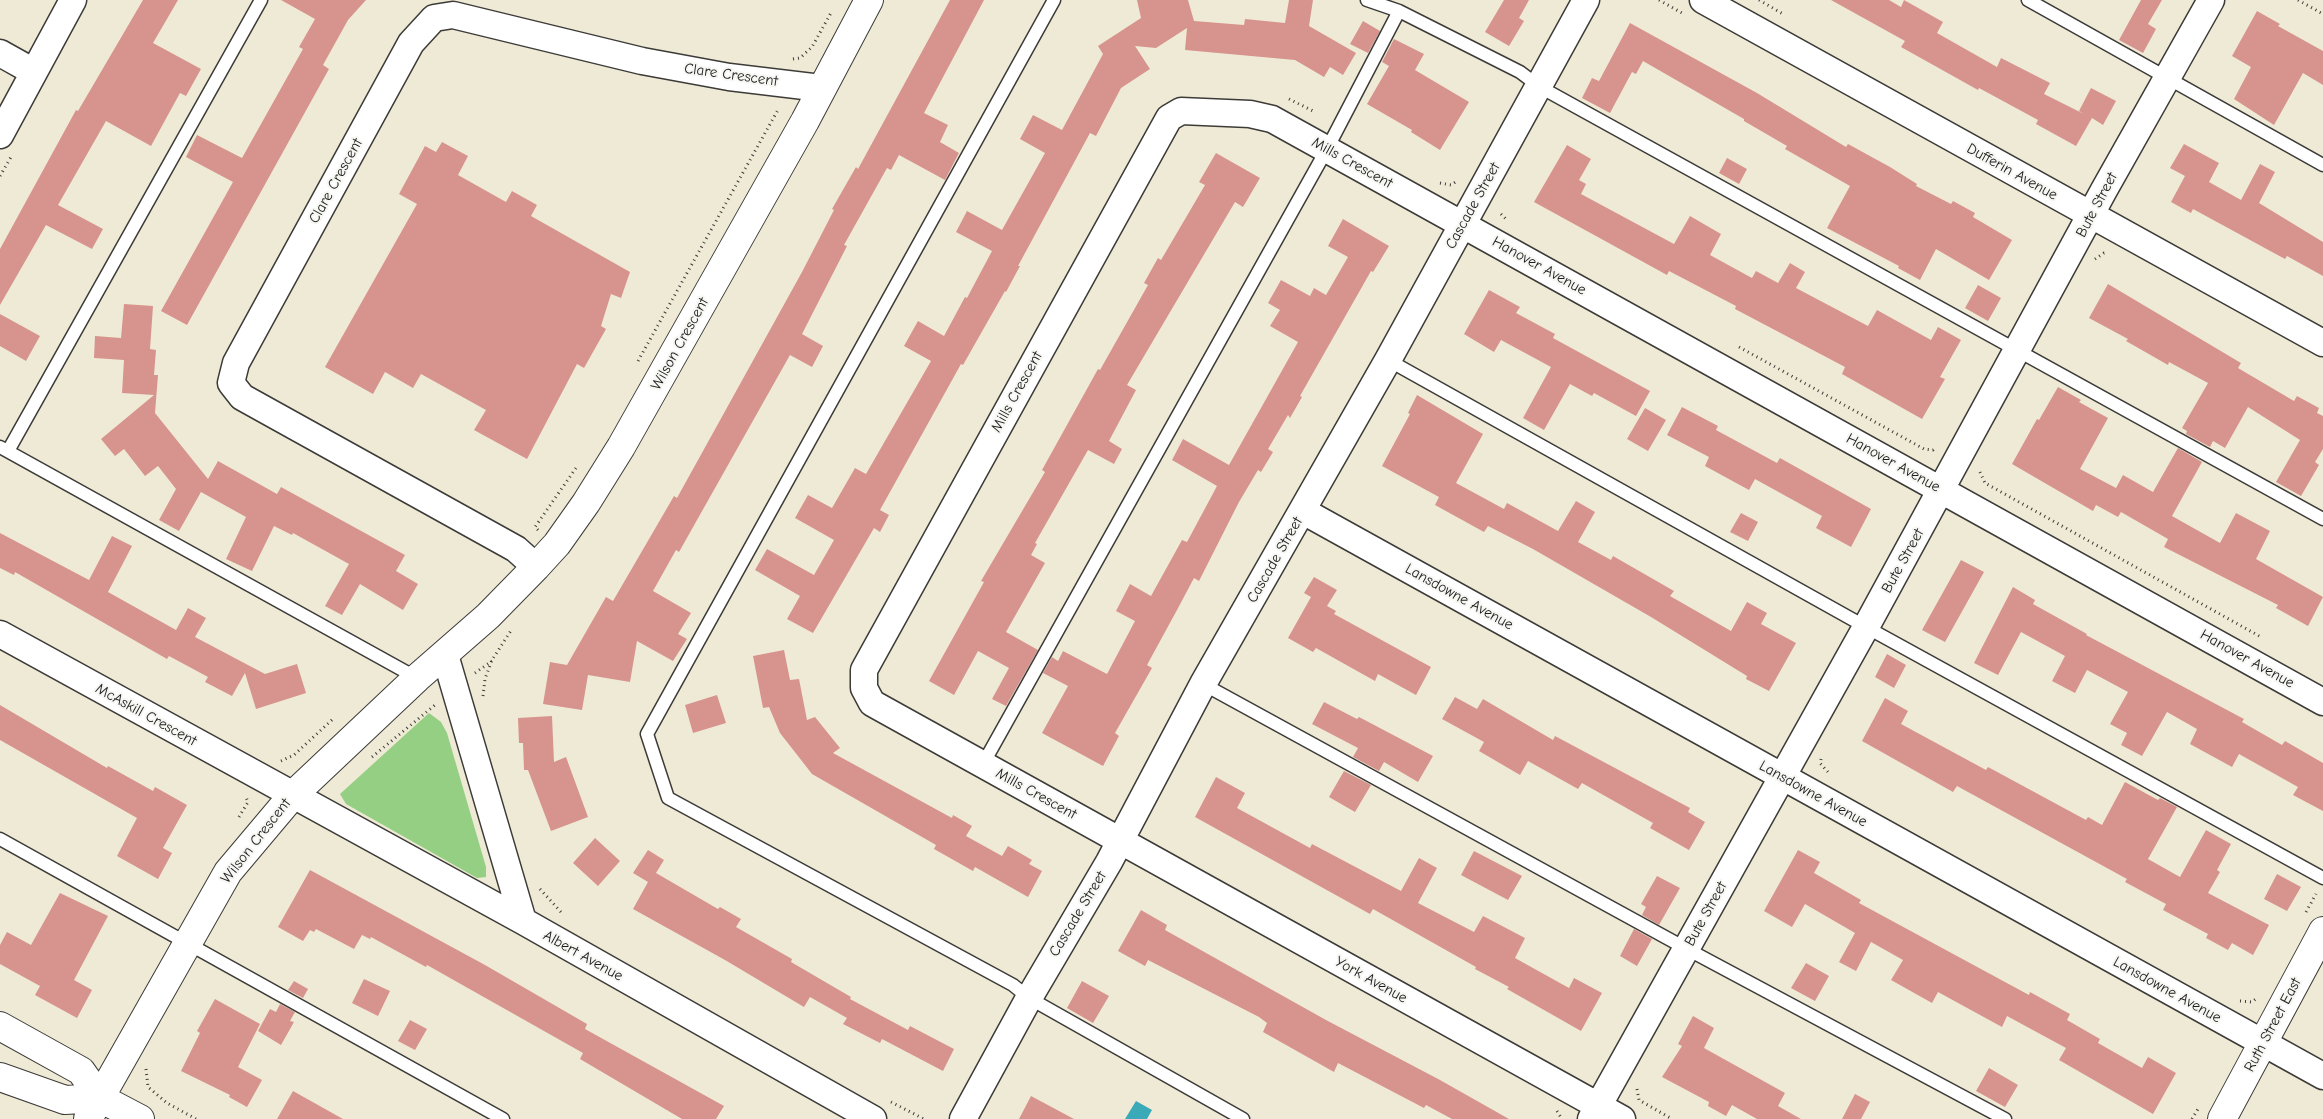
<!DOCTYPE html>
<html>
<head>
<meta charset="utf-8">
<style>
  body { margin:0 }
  canvas { display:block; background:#efead5 }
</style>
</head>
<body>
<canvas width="2323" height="1119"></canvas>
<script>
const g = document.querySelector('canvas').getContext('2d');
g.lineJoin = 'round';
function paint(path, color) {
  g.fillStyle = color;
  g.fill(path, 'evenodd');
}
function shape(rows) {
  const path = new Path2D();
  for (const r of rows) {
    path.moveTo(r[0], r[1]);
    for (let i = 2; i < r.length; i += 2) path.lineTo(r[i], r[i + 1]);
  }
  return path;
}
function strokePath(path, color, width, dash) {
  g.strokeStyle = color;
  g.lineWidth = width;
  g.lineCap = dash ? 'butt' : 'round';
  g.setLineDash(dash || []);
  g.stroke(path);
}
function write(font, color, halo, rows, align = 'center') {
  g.font = font + ' "Comic Neue",sans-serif';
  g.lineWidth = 4;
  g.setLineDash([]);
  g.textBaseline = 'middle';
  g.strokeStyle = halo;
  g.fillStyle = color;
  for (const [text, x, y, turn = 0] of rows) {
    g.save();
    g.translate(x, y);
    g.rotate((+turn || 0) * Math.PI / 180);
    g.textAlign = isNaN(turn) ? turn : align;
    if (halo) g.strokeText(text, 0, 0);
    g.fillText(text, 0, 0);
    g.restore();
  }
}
paint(shape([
  [429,713,441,722,447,733,486,867,486,877,477,878,346,804,340,794]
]), '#94cf84');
paint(shape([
  [1136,1101,1152,1110,1147,1119,1125,1119]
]), '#3aaab8');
paint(shape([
  [143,0,178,0,153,43,201,69,186,96,180,93,151,146,106,121,58,205,103,229,92,249,46,225,0,305,0,249,76,110,78,111],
  [281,0,366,0,348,20,323,65,329,69,187,325,161,311,233,182,186,157,197,135,242,158,303,49,299,47,315,19],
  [950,0,984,0,924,113,948,125,940,142,959,153,945,180,899,155,891,170,887,168,844,245,847,246,802,334,823,346,812,367,790,355,679,552,676,550,653,591,691,613,678,634,687,639,673,661,637,641,630,682,588,675,582,710,543,704,550,662,567,665,606,597,613,601,674,496,677,498,802,272,834,210,832,209,856,167,858,169],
  [1137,0,1188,0,1194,21,1244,25,1245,19,1285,23,1289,0,1313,0,1309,26,1356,53,1343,75,1330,67,1324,77,1295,60,1185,50,1187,28,1156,48,1135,46,1150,69,1121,88,1096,136,1090,133,1018,266,1020,266,1006,292,1005,291,963,365,961,364,880,510,889,515,880,532,874,528,813,633,787,619,800,596,755,570,767,549,814,575,834,540,795,518,808,495,832,508,855,468,866,474,931,361,904,346,918,321,944,336,965,297,967,298,992,251,956,232,967,211,1002,230,1045,153,1020,139,1033,115,1062,130,1103,54,1098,46,1141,18],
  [1504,0,1529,0,1519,18,1524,21,1509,46,1485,32],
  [1831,0,1889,0,1901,7,1904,0,1943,22,1937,33,1997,67,2001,58,2050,83,2044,94,2084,114,2079,111,2091,88,2116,101,2103,125,2092,118,2076,146,2036,124,2038,120,1979,88,1978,90,1901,47,1905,41],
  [2141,0,2162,0,2148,24,2156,29,2143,53,2119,40],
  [2257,11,2280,24,2278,26,2323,51,2323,85,2303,73,2274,125,2234,99,2251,67,2232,56],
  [1363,21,1380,31,1368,53,1350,44],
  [1630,23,1757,93,1846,147,1848,144,1890,167,1917,184,1916,186,1951,204,1953,201,1975,213,1973,217,2012,240,1989,280,1936,249,1920,280,1898,268,1899,266,1827,228,1850,186,1785,149,1787,146,1744,121,1744,119,1643,61,1636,74,1632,72,1610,113,1582,98,1592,78,1599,81],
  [1394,39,1424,54,1415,70,1469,102,1440,150,1411,132,1412,130,1367,104,1389,66,1382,62],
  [442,142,468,156,458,175,506,202,512,191,537,205,531,216,630,272,621,298,611,294,601,326,606,329,584,368,577,364,527,459,474,430,486,410,421,374,413,388,385,372,373,394,325,367,417,204,399,194,425,146,436,152],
  [2184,144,2219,163,2209,182,2241,200,2260,164,2275,172,2259,203,2323,242,2323,276,2287,256,2285,259,2193,209,2191,213,2171,202,2185,176,2170,168],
  [1567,145,1591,159,1579,180,1586,184,1581,194,1674,244,1690,216,1721,234,1710,255,1752,278,1756,271,1778,283,1790,263,1805,272,1796,288,1868,326,1877,310,1931,340,1938,327,1961,340,1940,377,1945,379,1922,419,1842,374,1845,367,1735,309,1736,306,1669,271,1667,275,1534,202],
  [1216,153,1260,178,1243,207,1235,202,1127,385,1136,390,1109,441,1122,449,1114,464,1088,450,1035,543,1037,544,1031,555,1045,563,1006,632,1038,650,1006,706,992,699,1009,668,978,651,954,695,929,681,984,582,981,581,1045,472,1042,470,1098,369,1100,370,1148,285,1144,283,1158,258,1161,260,1205,185,1199,182],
  [1727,158,1747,169,1739,184,1719,173],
  [1343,219,1389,246,1373,272,1371,271,1300,396,1302,397,1290,418,1288,415,1268,449,1273,452,1261,472,1258,470,1239,502,1199,581,1194,578,1177,610,1147,665,1152,668,1115,733,1119,736,1103,766,1042,733,1068,686,1043,673,1052,657,1058,661,1063,651,1107,674,1135,621,1116,611,1130,584,1151,596,1182,540,1187,542,1217,486,1172,460,1183,439,1229,465,1298,342,1270,326,1280,310,1268,303,1281,280,1310,296,1314,288,1326,295,1348,257,1328,246],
  [2108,284,2241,363,2238,368,2294,401,2297,396,2319,408,2317,413,2323,416,2323,449,2315,462,2319,465,2301,496,2276,482,2300,440,2248,407,2225,448,2213,441,2210,447,2186,434,2187,431,2182,428,2208,383,2169,362,2168,365,2126,341,2128,339,2089,318],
  [1978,285,2001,298,1988,321,1965,308],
  [1489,290,1520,307,1516,313,1555,334,1553,338,1650,391,1636,416,1594,393,1592,396,1570,384,1544,430,1523,418,1551,367,1501,340,1494,352,1464,334],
  [124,304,153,306,150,349,156,350,154,375,158,375,155,413,208,479,218,461,277,494,281,487,405,555,396,571,418,584,403,610,360,584,342,615,325,606,349,564,293,533,292,535,274,526,252,571,226,559,246,517,201,492,179,531,159,520,176,489,158,466,145,476,124,449,115,456,101,439,154,395,122,393,124,360,94,358,95,336,121,338],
  [0,314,40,336,26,361,0,346],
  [2058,387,2081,400,2079,402,2108,418,2080,469,2116,488,2123,475,2153,492,2178,448,2202,462,2172,516,2220,543,2236,513,2270,531,2256,559,2323,597,2308,626,2276,608,2278,605,2164,547,2168,539,2121,512,2118,517,2096,505,2093,511,2012,464,2037,419,2039,420],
  [1417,395,1483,434,1456,483,1504,509,1507,503,1558,531,1576,501,1595,512,1578,542,1611,560,1613,556,1674,591,1670,596,1731,631,1747,602,1767,613,1761,624,1796,643,1769,691,1746,679,1747,676,1651,617,1533,549,1488,526,1484,532,1435,505,1439,497,1382,466,1410,414,1408,413],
  [1682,407,1718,426,1716,430,1777,463,1780,458,1871,509,1851,547,1816,528,1822,516,1755,479,1749,490,1705,466,1709,457,1667,435],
  [1645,408,1666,420,1648,451,1627,439],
  [1741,513,1758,522,1748,541,1730,532],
  [0,533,89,580,112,536,132,546,108,592,176,630,188,608,206,618,195,637,265,674,297,664,306,693,256,709,245,673,232,696,205,682,208,677,169,656,167,659,15,572,14,575,0,568],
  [1961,560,1984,572,1945,642,1922,630],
  [1314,577,1337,590,1327,606,1336,611,1334,614,1431,667,1416,695,1378,674,1375,681,1316,648,1313,652,1288,638,1311,597,1304,593],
  [2013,587,2035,600,2033,604,2087,634,2086,635,2244,719,2242,722,2282,745,2285,741,2323,763,2323,811,2293,795,2298,787,2239,754,2232,767,2190,744,2197,729,2167,712,2142,756,2121,745,2127,733,2110,724,2128,692,2087,670,2075,693,2052,681,2065,656,2021,632,1998,675,1974,663],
  [784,650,790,680,799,679,807,720,815,717,840,748,833,753,952,818,953,815,972,826,966,836,1002,856,1008,846,1032,860,1029,864,1042,871,1028,897,975,867,973,871,934,849,936,845,812,774,780,733,769,707,763,708,753,656],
  [1887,654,1906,665,1894,688,1875,677],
  [717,695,726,723,693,733,685,705],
  [1455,697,1477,709,1483,699,1553,740,1555,736,1690,808,1688,812,1705,822,1689,850,1650,828,1653,823,1582,783,1578,789,1528,761,1520,775,1479,751,1484,742,1442,719],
  [1885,698,1908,711,1901,724,1986,770,1988,767,2086,820,2088,817,2102,825,2125,782,2158,800,2160,798,2177,807,2148,859,2180,877,2206,830,2231,844,2217,870,2220,872,2208,893,2269,925,2253,955,2232,943,2228,950,2206,938,2208,934,2163,910,2166,904,2125,882,2127,879,1957,786,1953,792,1862,741],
  [1324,702,1357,719,1359,717,1433,756,1418,782,1384,762,1379,771,1353,757,1358,748,1312,724],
  [0,705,107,768,108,766,153,791,155,787,187,805,163,848,172,853,158,879,117,856,137,818,0,740],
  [552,716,554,762,566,757,588,817,551,831,528,770,524,770,523,743,519,743,518,718],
  [1344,771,1371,785,1355,812,1329,797],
  [1216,777,1245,793,1237,808,1310,848,1312,844,1401,891,1419,858,1437,868,1418,903,1474,932,1483,916,1525,938,1515,958,1569,988,1574,978,1602,993,1581,1031,1507,989,1509,987,1475,969,1476,967,1373,909,1370,914,1195,817],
  [595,838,620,861,598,886,573,863],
  [648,850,664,860,656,873,718,909,720,907,741,919,736,927,792,959,791,962,851,997,850,999,908,1030,910,1026,954,1049,943,1071,882,1039,880,1043,843,1024,847,1018,810,997,804,1007,725,960,633,909,648,882,633,873],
  [1798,850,1820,862,1814,873,1861,900,1859,903,2029,995,2030,992,2070,1014,2067,1020,2100,1039,2098,1043,2142,1068,2148,1057,2176,1073,2153,1114,2059,1060,2066,1048,2007,1016,2002,1027,1938,992,1932,1003,1891,980,1903,960,1871,942,1856,971,1839,962,1855,933,1805,904,1792,927,1764,911],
  [1474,851,1522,876,1508,900,1461,875],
  [310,870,485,965,587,1024,585,1029,724,1106,716,1119,682,1119,580,1059,583,1053,427,965,426,967,371,937,370,939,362,935,354,949,316,929,314,932,310,930,303,941,278,927],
  [2277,874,2301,887,2287,911,2264,899],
  [1657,876,1680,888,1659,925,1642,915,1646,907,1641,904],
  [60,893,108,916,74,980,92,990,77,1018,35,995,40,986,0,964,0,945,7,932,31,945],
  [1141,910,1167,925,1165,930,1326,1020,1440,1080,1509,1119,1452,1119,1426,1105,1424,1108,1338,1063,1334,1072,1263,1032,1267,1023,1259,1017,1148,960,1145,966,1118,951],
  [1634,929,1652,939,1637,966,1620,956],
  [1806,963,1829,976,1815,1001,1791,988],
  [364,979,390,991,378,1016,352,1003],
  [294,981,308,989,303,998,288,990],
  [1082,981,1109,996,1093,1023,1067,1008],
  [215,999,260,1024,238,1067,262,1080,247,1107,229,1097,230,1095,181,1071,200,1033,197,1031],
  [280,1004,295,1012,290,1021,294,1022,281,1045,258,1031,270,1009,276,1012],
  [1693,1016,1714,1028,1704,1048,1785,1093,1778,1106,1801,1119,1757,1119,1732,1105,1726,1116,1708,1106,1709,1102,1662,1077,1682,1046,1678,1044],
  [410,1020,427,1029,415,1050,398,1041],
  [1989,1068,2018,1085,2005,1107,1976,1091],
  [293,1091,343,1119,277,1119],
  [1855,1094,1870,1102,1861,1119,1842,1119],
  [1031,1096,1074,1119,1019,1119]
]), '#d7948e');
const lane = shape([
  [1054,0,647,734,668,798,1013,985,1029,998,1243,1119],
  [1367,0,1399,11,1520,72,1540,87,2323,519],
  [2028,0,2323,165],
  [1388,360,1866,627,2323,878],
  [0,447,417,678],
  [8,451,261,0],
  [1203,684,1687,949,2005,1119],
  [983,764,1327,149,1399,11],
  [0,839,503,1119]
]);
const street = shape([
  [1703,0,2323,343],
  [0,53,34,72],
  [0,135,73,0],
  [1303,511,2323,1076],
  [536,567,516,549,242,397,231,383,236,363,411,43,434,18,453,15,642,61,729,77,821,88],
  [0,634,523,921,873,1119],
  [445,655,523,921],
  [963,1119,1029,998,1109,862,1203,684,1388,360,1586,0],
  [1591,1119,1866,627,2104,190,2211,0],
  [1622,1119,872,703,864,688,864,670,1169,118,1181,111,1250,114,1272,119,2323,702]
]);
const secondary = shape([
  [0,1026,81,1071,100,1098,140,1119],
  [0,1077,65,1100,100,1098],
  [88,1119,228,872,292,796,417,678,488,616,536,567,557,544,586,503,621,447,805,121,869,0],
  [2222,1119,2323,931]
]);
strokePath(lane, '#3c3b38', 15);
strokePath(street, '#3c3b38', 29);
strokePath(secondary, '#3c3b38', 30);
strokePath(shape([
  [1659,0,1682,13],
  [1759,0,1783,14],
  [2298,0,2323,14],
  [793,59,800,58,812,47,832,11],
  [1289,99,1315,112],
  [0,176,11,157],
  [1440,183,1451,185,1457,181],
  [1501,214,1507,220],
  [2095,259,2104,253,2107,253],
  [1739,347,1924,449,1933,450,1935,448],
  [638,361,779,108],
  [1980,472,1985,483,2261,637],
  [538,530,535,527,576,468],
  [475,673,492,661],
  [483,696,485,679,492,660,512,629],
  [372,757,435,705],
  [1821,759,1820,763,1828,772],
  [281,761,294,755,334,718],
  [239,817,248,802,246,797],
  [540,889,561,912],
  [2306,912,2316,894],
  [2240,1001,2252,1002,2257,998],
  [146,1069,148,1087,167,1103,196,1119],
  [1637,1089,1639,1100,1672,1119],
  [891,1102,924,1119],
  [1557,1111,1562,1119],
  [2192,1119,2198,1109]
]), '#3c3b38', 3, [1, 4]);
strokePath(lane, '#fff', 12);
strokePath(street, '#fff', 26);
strokePath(secondary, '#fff', 28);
write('15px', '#1c1c1c', '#f6f6f2', [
  ["Clare Crescent",731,75,8],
  ["Mills Crescent",1352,163,29],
  ["Dufferin Avenue",2012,172,29],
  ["Clare Crescent",336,181,-61],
  ["Bute Street",2097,205,-62],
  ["Cascade Street",1473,206,-61],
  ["Hanover Avenue",1539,266,29],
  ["Wilson Crescent",680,344,-61],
  ["Mills Crescent",1017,392,-61],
  ["Hanover Avenue",1893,463,29],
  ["Cascade Street",1275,560,-60],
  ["Bute Street",1903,561,-61],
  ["Lansdowne Avenue",1459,597,29],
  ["Hanover Avenue",2247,659,29],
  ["McAskill Crescent",146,715,29],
  ["Mills Crescent",1036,794,29],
  ["Lansdowne Avenue",1813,794,29],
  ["Wilson Crescent",256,841,-52],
  ["Cascade Street",1078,914,-59],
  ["Bute Street",1706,914,-61],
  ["Albert Avenue",583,956,29],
  ["York Avenue",1371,980,29],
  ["Lansdowne Avenue",2167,990,29],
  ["Ruth Street East",2273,1025,-62]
]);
</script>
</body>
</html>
